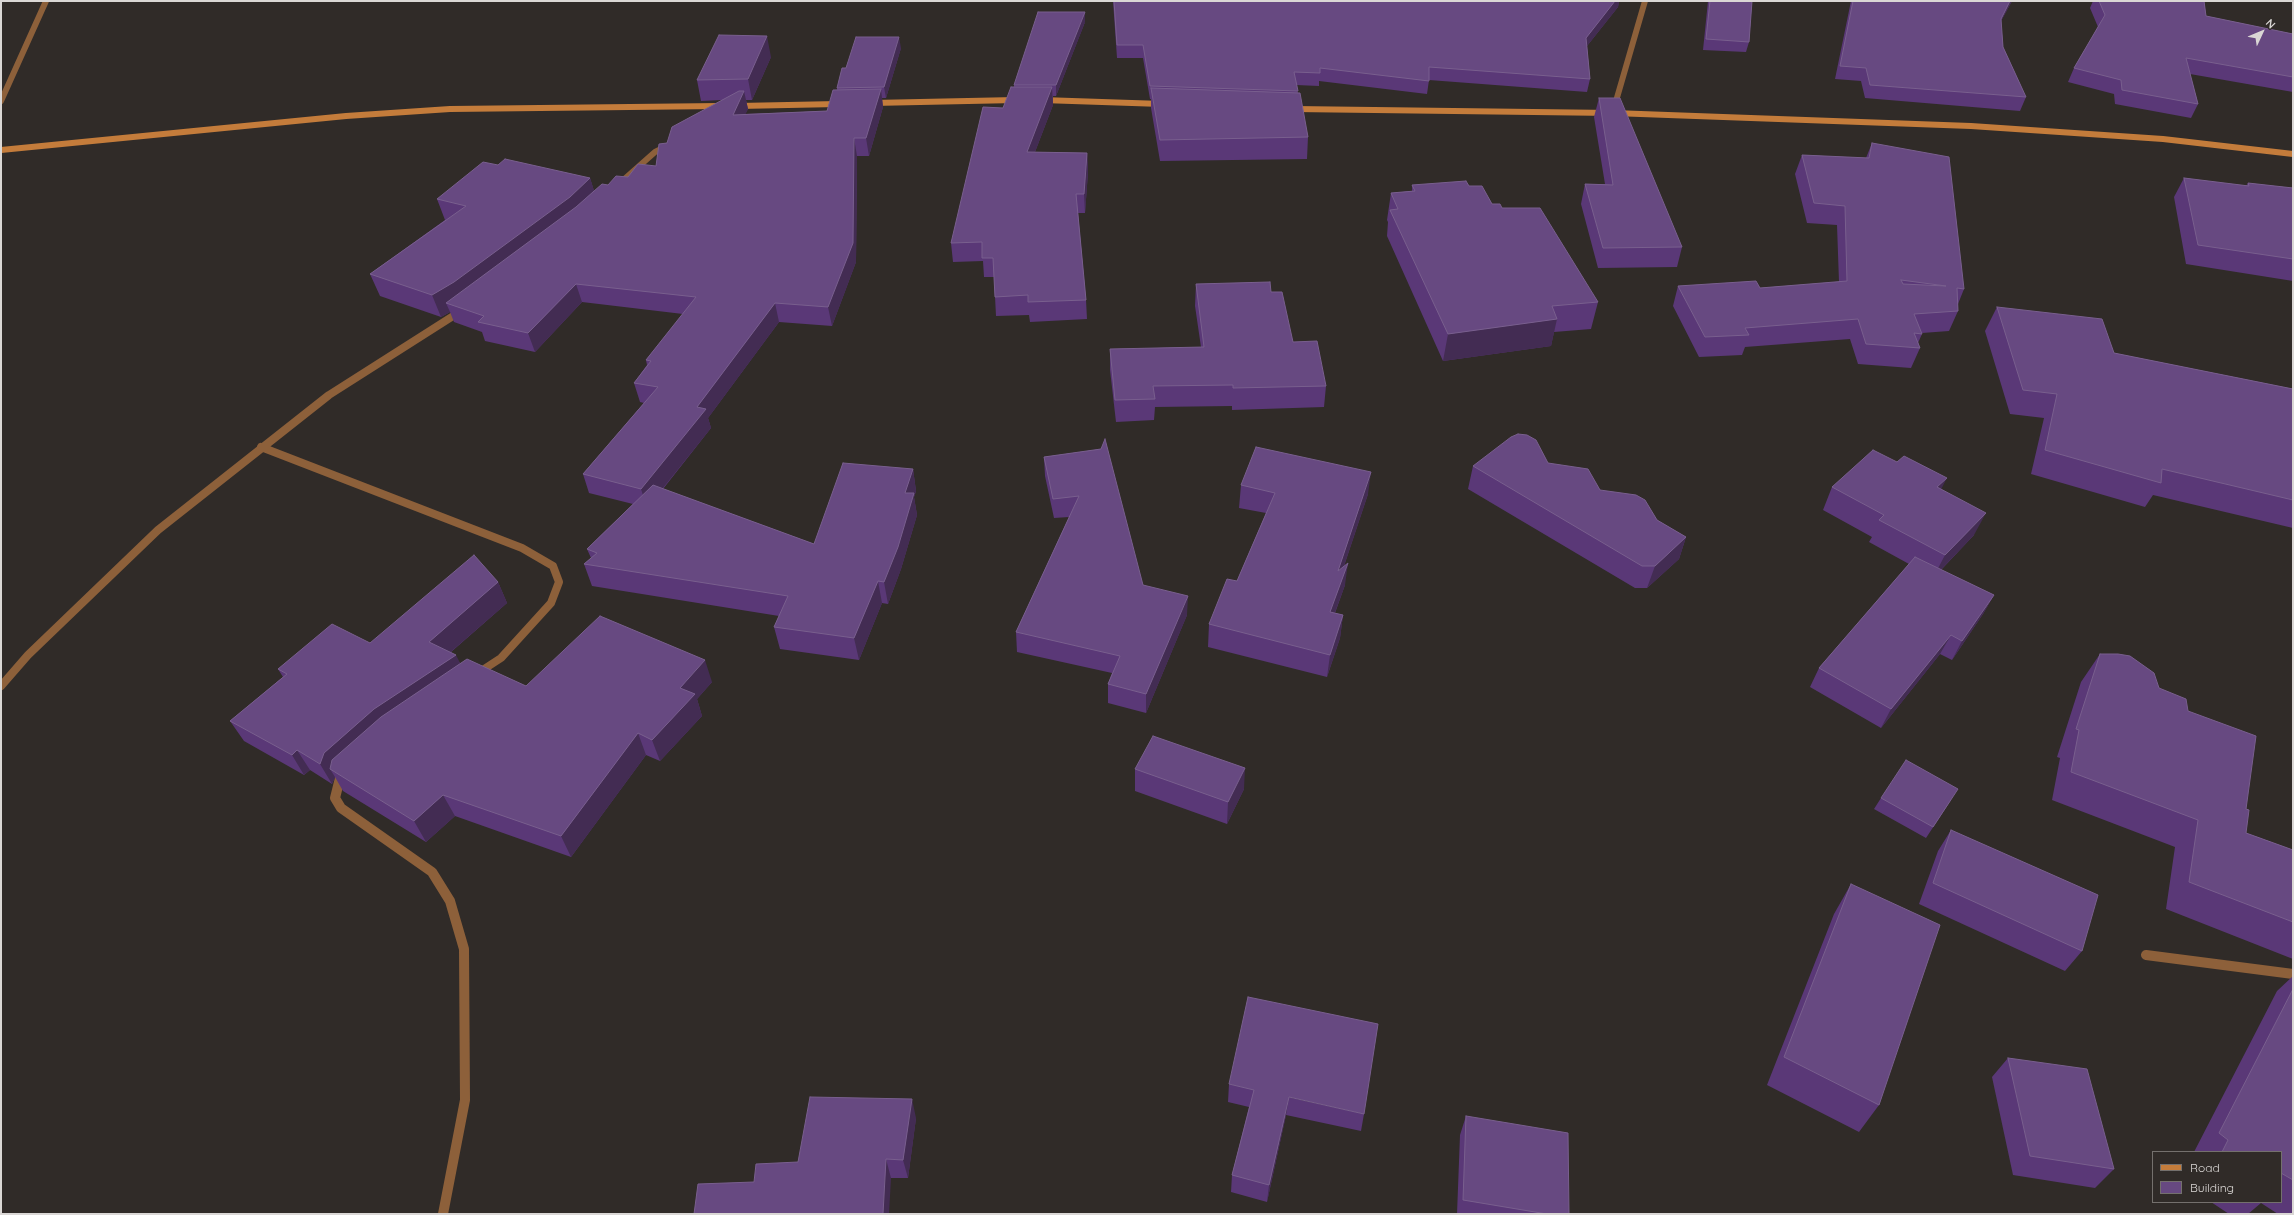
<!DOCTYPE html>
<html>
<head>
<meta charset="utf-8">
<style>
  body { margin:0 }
  #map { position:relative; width:2294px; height:1215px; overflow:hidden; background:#302b28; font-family:Quicksand,sans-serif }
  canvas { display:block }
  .frame { position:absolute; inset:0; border:2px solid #dad7d5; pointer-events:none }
  .legend { position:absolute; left:2152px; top:1151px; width:130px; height:52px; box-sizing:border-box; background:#302b28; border:1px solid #74706d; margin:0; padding:5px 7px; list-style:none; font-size:12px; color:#dad7d5 }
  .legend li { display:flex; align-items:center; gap:8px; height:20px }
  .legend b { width:20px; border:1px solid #74706d }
  .north { position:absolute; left:2242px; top:12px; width:40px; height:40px; -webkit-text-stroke:3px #302b28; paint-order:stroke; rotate:46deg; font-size:11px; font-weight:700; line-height:16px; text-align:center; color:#dad7d5 }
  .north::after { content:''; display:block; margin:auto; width:14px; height:18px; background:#dad7d5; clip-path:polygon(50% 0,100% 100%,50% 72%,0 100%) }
</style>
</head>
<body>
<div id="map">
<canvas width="2294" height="1215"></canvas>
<div class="frame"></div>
<ul class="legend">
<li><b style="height:5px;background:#c47c3b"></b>Road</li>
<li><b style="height:11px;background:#674981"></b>Building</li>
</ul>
<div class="north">N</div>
</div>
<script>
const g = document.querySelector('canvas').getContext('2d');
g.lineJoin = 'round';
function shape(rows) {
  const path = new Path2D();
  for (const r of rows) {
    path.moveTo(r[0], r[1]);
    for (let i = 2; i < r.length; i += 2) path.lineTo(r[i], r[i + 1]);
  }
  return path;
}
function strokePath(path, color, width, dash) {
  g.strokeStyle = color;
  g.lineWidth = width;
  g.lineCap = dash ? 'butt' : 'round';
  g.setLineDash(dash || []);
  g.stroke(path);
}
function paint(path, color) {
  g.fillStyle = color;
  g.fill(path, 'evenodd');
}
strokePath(shape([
  [1,101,46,1],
  [1614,108,1645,1],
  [620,183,655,152,667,146]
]), '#8d603a', 6);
strokePath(shape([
  [261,447,522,548,553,566,559,582,551,603,501,658,478,673],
  [1,686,28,655,158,530,329,395,461,311]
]), '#8d603a', 8);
strokePath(shape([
  [343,776,340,778,335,798,341,808,432,872,450,901,464,949,465,1100,443,1214],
  [2146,955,2293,974]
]), '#8d603a', 10);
strokePath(shape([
  [1042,100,1162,104],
  [872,103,1016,100],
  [738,106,838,104],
  [1294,109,1613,113,1971,126,2163,139,2293,154],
  [1,150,346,116,450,109,720,106]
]), '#c47c3b', 6);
paint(shape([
  [1113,1,1619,1,1618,7,1587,46,1590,79,1587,92,1429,80,1427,94,1319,81,1319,86,1296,85,1298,93,1308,137,1307,159,1160,161,1151,108,1151,99,1150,99,1143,58,1117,58],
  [1708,1,1752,1,1749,42,1746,52,1703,50],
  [1851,1,2012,1,2001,21,2003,47,2026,97,2020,111,1865,98,1861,81,1835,79],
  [2093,1,2204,1,2206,16,2293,34,2293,92,2190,74,2198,104,2191,118,2115,104,2114,94,2068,82,2074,68,2098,27,2090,8],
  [1085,22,1056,96,1053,96,1053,105,1035,152,1087,153,1088,172,1085,213,1078,213,1086,300,1087,319,1030,322,1029,315,996,316,994,277,984,277,983,261,953,262,951,243,1003,108,1014,87,1014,85],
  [901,48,886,98,882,98,883,107,869,156,857,156,856,262,832,326,779,322,708,418,711,428,663,489,814,544,913,469,916,491,914,497,917,515,901,569,888,604,882,603,859,660,780,649,774,627,779,616,592,586,584,564,591,558,587,549,633,504,589,493,583,474,644,403,640,402,634,383,647,365,646,360,683,314,582,302,535,352,485,341,482,332,454,322,450,312,441,317,380,296,370,274,445,220,437,199,498,165,590,178,594,191,608,185,628,177,656,166,667,143,722,100,701,101,697,80,771,57,752,100,746,100,748,109,745,114,827,111,837,90,837,88,846,68],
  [1599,98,1682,247,1677,267,1598,268,1581,204,1585,184,1605,184,1594,117],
  [1872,143,1964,289,1958,304,1958,311,1949,331,1922,333,1922,334,1918,343,1920,348,1911,368,1858,364,1850,339,1745,347,1742,355,1699,357,1673,306,1678,286,1760,288,1839,282,1837,225,1807,223,1795,174,1802,155,1866,158],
  [2184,178,2246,186,2248,183,2293,188,2293,281,2186,264,2174,197],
  [1412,185,1469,186,1492,204,1502,208,1598,302,1591,329,1554,332,1551,346,1443,361,1387,236,1388,222,1387,220,1391,193,1412,191],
  [1196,284,1271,292,1293,342,1326,386,1324,407,1232,410,1232,406,1155,407,1154,420,1116,422,1110,370,1110,349,1201,347,1195,306],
  [1997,307,2114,353,2293,389,2293,528,2153,495,2145,507,2031,474,2044,418,2010,414,1985,331],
  [1101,449,1143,585,1187,615,1146,713,1108,703,1108,684,1112,673,1017,652,1016,632,1069,517,1054,518,1045,476,1044,457],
  [1897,462,1941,489,1974,535,1941,570,1994,595,1983,614,1952,660,1940,654,1881,728,1810,687,1819,668,1909,564,1869,542,1872,537,1823,510,1832,487],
  [1548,463,1657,520,1686,537,1679,559,1647,588,1635,588,1468,489,1473,466],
  [1241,485,1368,494,1344,566,1345,585,1335,613,1343,615,1340,638,1327,677,1208,647,1209,624,1237,581,1266,513,1239,508],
  [498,582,507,603,451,652,460,663,526,686,712,682,697,699,702,716,660,761,646,755,571,857,455,816,426,842,343,791,335,777,332,784,310,770,304,775,244,741,230,721,283,677,278,669,370,643],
  [2100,654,2159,688,2188,711,2246,809,2246,833,2293,850,2293,959,2166,909,2175,847,2052,800,2060,758,2057,757,2081,682],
  [1135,769,1244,789,1227,824,1135,791],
  [1881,798,1951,800,1926,838,1874,809],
  [1951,830,2082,951,2065,971,1919,904,1938,851],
  [1851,884,1879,1105,1859,1132,1767,1085,1834,914],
  [2293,976,2293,1214,2278,1214,2261,1203,2248,1214,2229,1214,2211,1202,2281,1202,2281,1152,2194,1152,2277,991],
  [2008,1058,2114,1169,2095,1188,2013,1175,1992,1077],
  [1229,1084,1364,1114,1361,1131,1286,1115,1267,1202,1231,1192,1232,1175,1249,1107,1228,1102],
  [1466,1116,1569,1214,1457,1214,1460,1135],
  [916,1118,908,1178,891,1178,754,1182,798,1162]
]), '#5a3877');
paint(shape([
  [1615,1,1619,1,1618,7,1583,51,1586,38],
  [2010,1,2012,1,1995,32,2001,19],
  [1085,12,1085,22,1056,96,1056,85],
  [767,36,771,57,752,100,748,79],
  [899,37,901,48,886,98,884,87],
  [1052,87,1053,105,1028,170,1027,152],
  [881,89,883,107,869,156,866,138],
  [744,91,748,109,737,133,733,115],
  [854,138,857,156,856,262,832,326,828,307],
  [1087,153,1088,172,1085,213,1084,194],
  [590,178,597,200,446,303,450,312,441,317,432,295],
  [576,284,582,302,535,352,528,333],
  [775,303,779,322,708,418,711,428,647,508,641,489,697,407],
  [1557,319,1551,346,1443,361,1448,334],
  [913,469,916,491,914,497,917,515,901,569,888,604,884,582,905,493],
  [1371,472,1368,494,1335,593,1338,571],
  [1947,478,1935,501,1937,487],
  [1986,513,1974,535,1933,578,1945,555],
  [1686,537,1679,559,1647,588,1655,566],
  [1348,563,1345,585,1327,634,1330,612],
  [878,581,882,603,859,660,854,638],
  [498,582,507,603,439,662,429,642],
  [1994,595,1983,614,1952,660,1962,641],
  [1188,596,1187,615,1146,713,1146,694],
  [1343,615,1340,638,1327,677,1330,655],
  [1951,635,1940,654,1881,728,1891,709],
  [456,655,466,675,385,729,336,773,330,769,335,777,332,784,320,764,324,753,374,709],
  [705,660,712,682,697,699,702,716,660,761,652,740,680,688],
  [638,733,646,755,571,857,561,836],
  [297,750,310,770,304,775,292,755],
  [1245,768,1244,789,1227,824,1228,802],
  [443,795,455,816,426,842,414,821],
  [1289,1097,1286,1115,1267,1202,1269,1185],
  [912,1099,916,1118,908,1178,903,1160],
  [886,1159,891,1178,889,1214,883,1214]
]), '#432c53');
const building = shape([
  [1114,1,1615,1,1586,38,1590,79,1429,67,1429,81,1320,68,1320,73,1294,72,1298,91,1150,86,1143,45,1117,45,1114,1],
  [1710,1,1752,1,1749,42,1706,39,1710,1],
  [1853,1,2010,1,2001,19,2003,47,2026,97,1870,85,1866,68,1840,66,1853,1],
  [2099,1,2204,1,2206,16,2293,34,2293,77,2186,58,2198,104,2122,90,2121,80,2074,68,2105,15,2099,1],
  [1038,12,1085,12,1056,85,1014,85,1038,12],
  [719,35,767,36,748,79,697,80,719,35],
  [856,37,899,37,884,87,837,88,842,68,846,68,856,37],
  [1011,87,1052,87,1027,152,1087,153,1084,194,1076,194,1086,300,1028,302,1028,295,995,297,993,258,982,258,982,242,951,243,983,107,1003,108,1011,87],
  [1151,88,1300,93,1308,137,1160,140,1151,88],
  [881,89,866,138,854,138,853,243,828,307,775,303,697,407,706,409,641,489,583,474,658,387,634,383,651,361,646,360,696,297,576,284,528,333,478,322,484,316,446,303,576,207,602,184,608,185,616,176,628,177,638,164,656,166,659,144,667,143,672,127,739,91,744,91,733,115,827,111,833,90,881,89],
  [1599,98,1620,98,1682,247,1603,248,1585,184,1613,185,1599,98],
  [1872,143,1949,157,1964,289,1957,288,1958,311,1914,314,1922,334,1914,333,1920,348,1866,344,1858,319,1745,328,1749,335,1705,337,1678,286,1756,281,1760,288,1847,281,1845,206,1814,203,1802,155,1869,158,1872,143],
  [1901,280,1946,286,1903,284,1901,280],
  [505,159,590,178,570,197,454,282,432,295,370,274,466,206,437,199,483,162,498,165,505,159],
  [2184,178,2249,186,2248,183,2293,188,2293,259,2198,245,2184,178],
  [1466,181,1469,186,1482,186,1492,204,1500,204,1502,208,1540,208,1598,302,1552,306,1557,319,1448,334,1390,210,1398,209,1391,193,1415,191,1412,185,1466,181],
  [1270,282,1271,292,1282,292,1293,342,1317,341,1326,386,1233,388,1233,385,1153,386,1155,399,1115,400,1110,349,1204,347,1196,284,1270,282],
  [1997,307,2102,319,2114,353,2293,389,2293,500,2162,469,2161,483,2045,450,2057,394,2023,390,1997,307],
  [1518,434,1527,435,1536,440,1548,463,1588,469,1600,490,1636,495,1645,500,1657,520,1686,537,1655,566,1642,566,1473,466,1511,437,1518,434],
  [1105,439,1143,585,1188,596,1146,694,1108,684,1120,656,1016,632,1079,496,1053,499,1044,457,1101,449,1105,439],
  [1256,447,1371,472,1338,571,1348,563,1330,612,1343,615,1330,655,1209,624,1227,579,1237,581,1275,493,1241,485,1256,447],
  [1873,450,1897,462,1904,456,1947,478,1937,487,1986,513,1945,555,1879,520,1884,515,1832,487,1873,450],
  [843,463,913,469,905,493,914,493,898,547,884,582,878,581,854,638,774,627,788,596,584,564,597,553,587,549,653,485,814,544,843,463],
  [474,555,498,582,429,642,456,655,374,709,324,753,320,764,297,750,292,755,230,721,287,674,278,669,332,624,370,643,474,555],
  [1915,557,1994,595,1962,641,1951,635,1891,709,1819,668,1915,557],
  [600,616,705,660,680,688,695,694,652,740,638,733,561,836,443,795,414,821,330,769,332,760,381,717,467,659,526,686,600,616],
  [2100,654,2118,654,2130,656,2154,673,2159,688,2186,699,2188,711,2256,736,2246,809,2249,810,2246,833,2293,850,2293,922,2189,882,2198,820,2071,772,2079,730,2076,729,2100,654],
  [1153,736,1245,768,1228,802,1135,769,1153,736],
  [1906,760,1958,789,1933,827,1881,798,1906,760],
  [1951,830,2098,895,2082,951,1933,883,1951,830],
  [1851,884,1940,925,1879,1105,1784,1057,1851,884],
  [2293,989,2293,1180,2281,1173,2281,1152,2222,1152,2228,1140,2219,1133,2293,989],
  [1248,997,1378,1024,1364,1114,1289,1097,1269,1185,1232,1175,1254,1090,1229,1084,1248,997],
  [2008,1058,2087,1069,2114,1169,2030,1156,2008,1058],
  [810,1097,912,1099,903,1160,886,1159,883,1214,694,1214,698,1184,754,1182,756,1164,798,1162,810,1097],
  [1466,1116,1568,1133,1569,1214,1547,1214,1463,1200,1466,1116]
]);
paint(building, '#674981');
strokePath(building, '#795f8e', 1);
</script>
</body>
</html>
